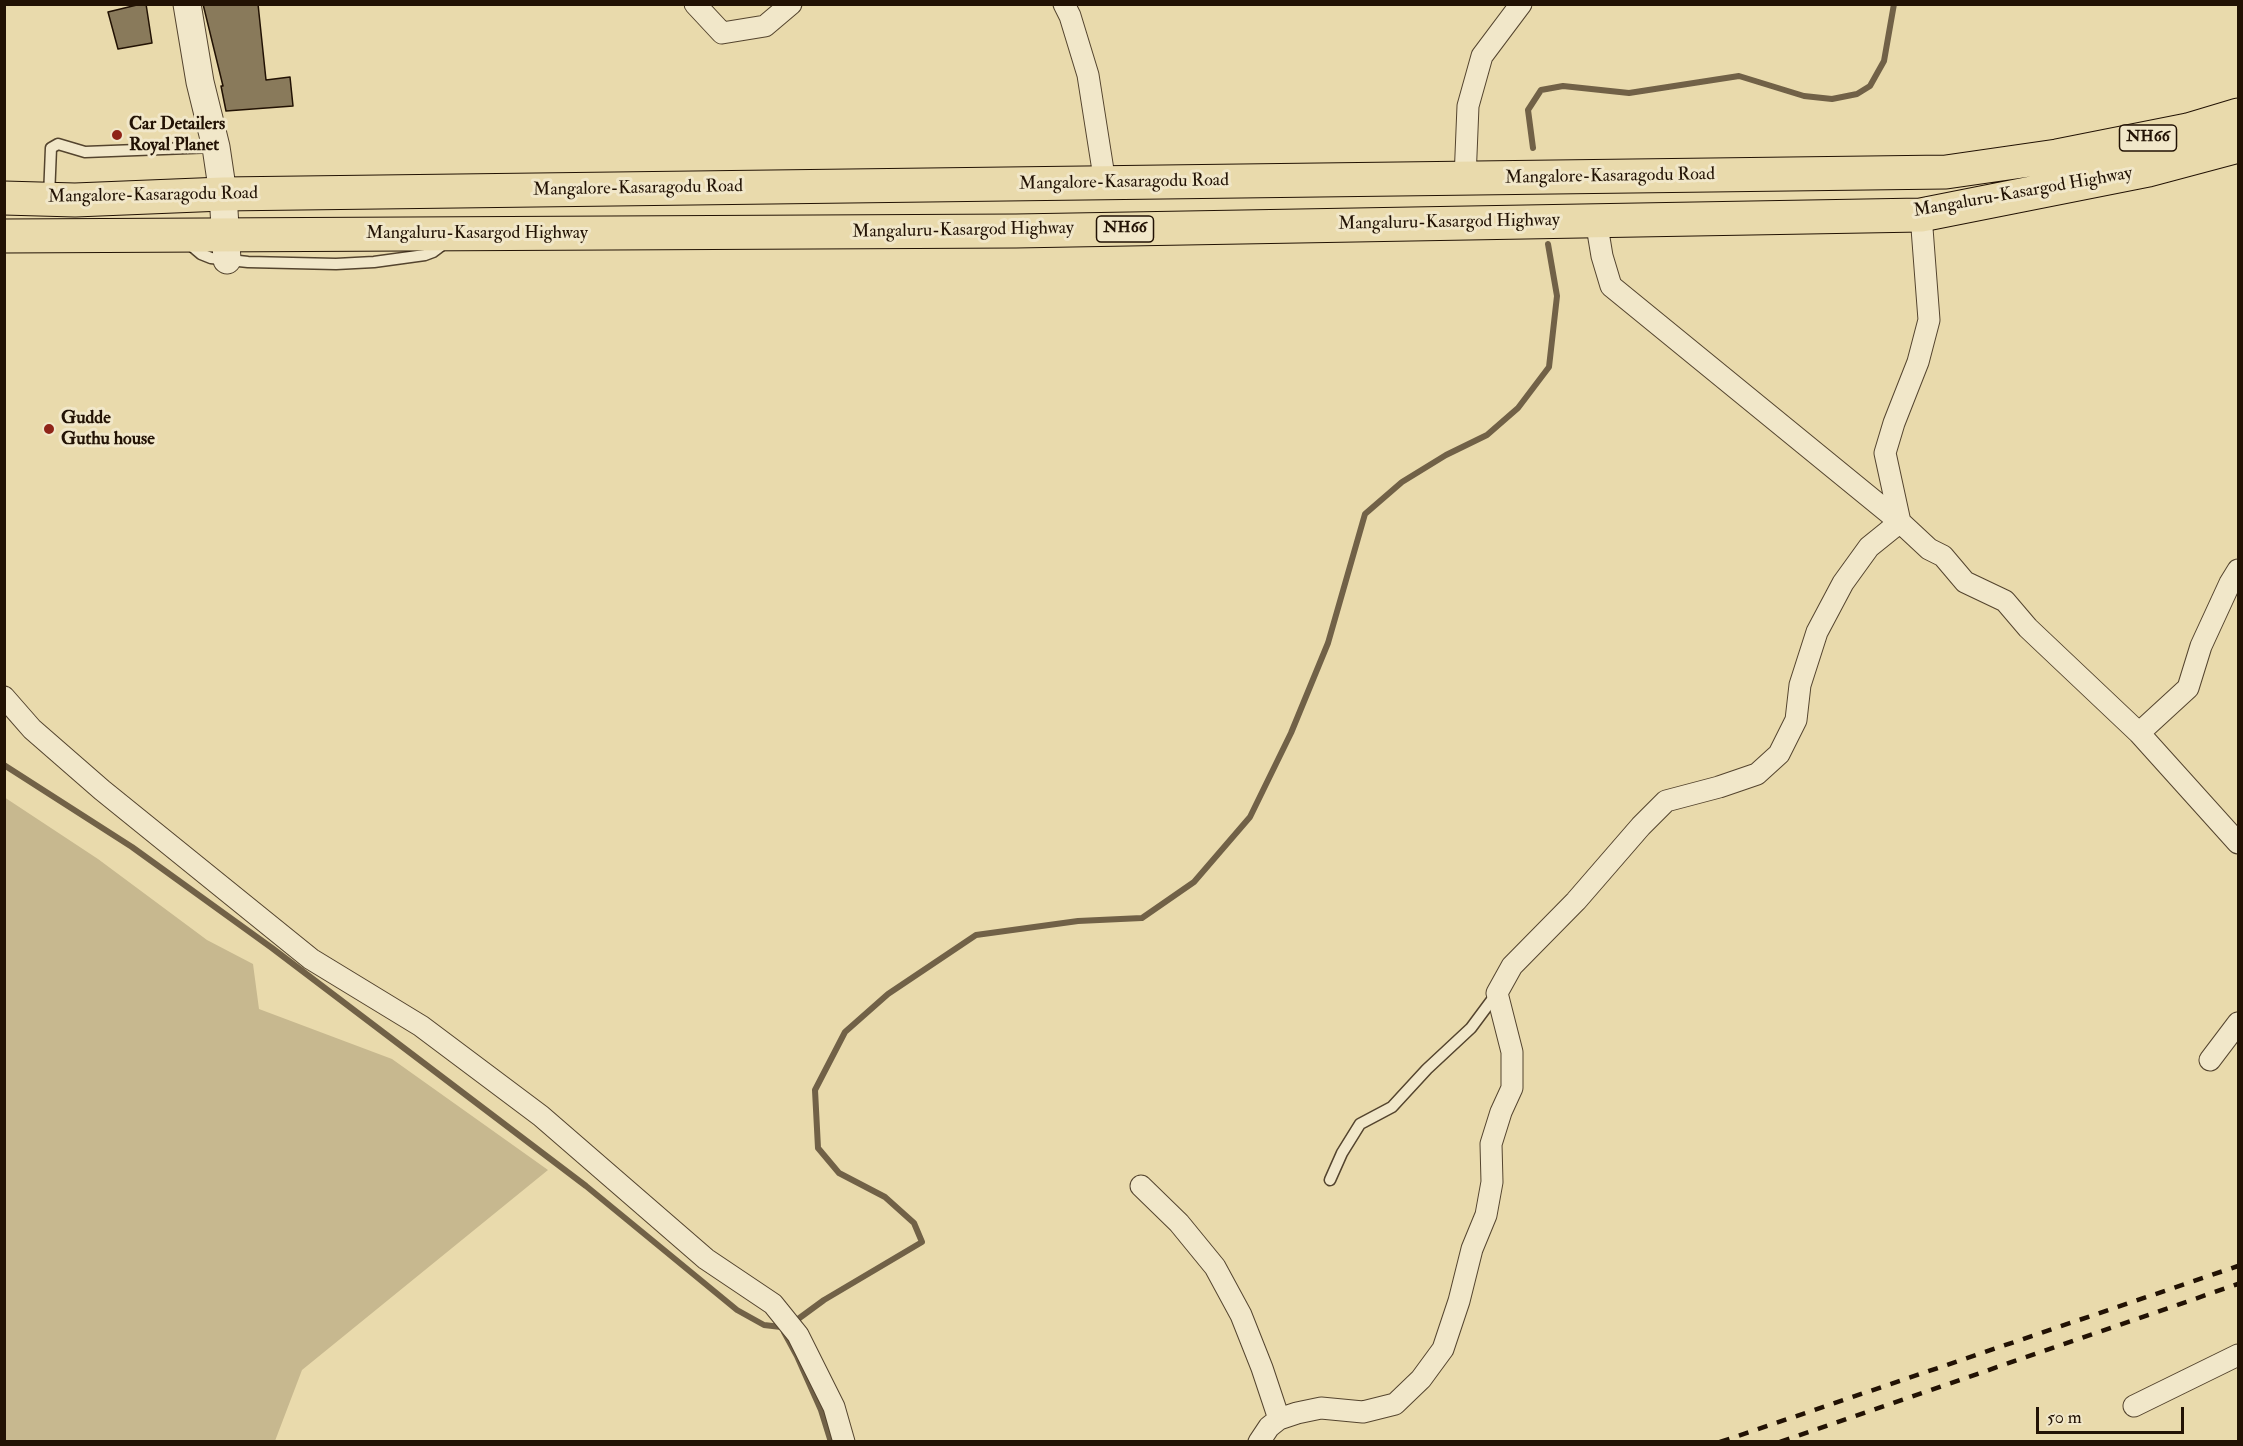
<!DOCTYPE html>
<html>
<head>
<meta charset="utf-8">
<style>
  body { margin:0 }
  #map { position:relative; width:2243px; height:1446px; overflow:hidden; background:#e9daac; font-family:"IM FELL Double Pica",serif }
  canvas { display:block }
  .frame { position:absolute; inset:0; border:6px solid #221204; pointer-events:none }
  .scale { position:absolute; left:2036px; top:1407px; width:148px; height:27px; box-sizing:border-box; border:3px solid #221204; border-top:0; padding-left:8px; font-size:18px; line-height:21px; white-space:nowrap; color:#221204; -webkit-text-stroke:4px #f1e7c9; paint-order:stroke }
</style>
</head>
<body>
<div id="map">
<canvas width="2243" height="1446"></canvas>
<div class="frame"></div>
<div class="scale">50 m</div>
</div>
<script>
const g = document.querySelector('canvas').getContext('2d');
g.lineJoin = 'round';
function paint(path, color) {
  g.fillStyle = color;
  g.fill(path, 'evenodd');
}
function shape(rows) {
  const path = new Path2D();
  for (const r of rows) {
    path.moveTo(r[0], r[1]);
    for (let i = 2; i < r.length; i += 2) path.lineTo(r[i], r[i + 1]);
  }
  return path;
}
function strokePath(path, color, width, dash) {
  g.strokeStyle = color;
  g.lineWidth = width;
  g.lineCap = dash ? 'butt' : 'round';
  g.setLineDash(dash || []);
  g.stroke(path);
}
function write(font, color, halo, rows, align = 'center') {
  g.font = font + ' "IM FELL Double Pica",serif';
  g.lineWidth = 6;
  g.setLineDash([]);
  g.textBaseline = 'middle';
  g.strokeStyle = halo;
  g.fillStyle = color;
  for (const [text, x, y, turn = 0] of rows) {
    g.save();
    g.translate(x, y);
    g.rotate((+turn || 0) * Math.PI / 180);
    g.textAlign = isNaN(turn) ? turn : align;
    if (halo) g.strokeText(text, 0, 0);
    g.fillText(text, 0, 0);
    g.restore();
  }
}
paint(shape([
  [4,797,98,859,207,940,253,964,259,1009,392,1059,548,1170,302,1370,275,1441,5,1441]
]), '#c7b88f');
strokePath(shape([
  [1533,148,1528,110,1541,90,1563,86,1629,93,1739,76,1804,96,1832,99,1857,94,1870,86,1884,61,1894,4],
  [4,765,132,847,272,948,586,1186,737,1310,764,1325,781,1327,785,1326],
  [794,1322,824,1300,922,1242,914,1223,885,1197,839,1173,818,1148,815,1090,845,1032,888,994,976,935,1078,921,1142,918,1194,882,1250,817,1291,733,1328,643,1365,514,1402,482,1446,455,1487,435,1518,408,1549,367,1557,296,1548,244],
  [784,1332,797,1356,821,1410,831,1442]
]), '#716147', 6);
const building = shape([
  [141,4,146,4,152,43,118,49,108,12,141,4],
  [203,4,258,4,266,80,290,77,293,106,226,111,221,86,223,86,203,4]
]);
paint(building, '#897a5b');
strokePath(building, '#221204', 1.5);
const service = shape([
  [49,197,51,148,58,144,85,152,215,147],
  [188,243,201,254,211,258,248,262,336,264,374,262,425,255,433,252,445,243],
  [1330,1180,1342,1153,1360,1124,1392,1107,1427,1069,1471,1028,1497,993]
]);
const minor = shape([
  [695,4,722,33,765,26,791,4],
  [1064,4,1070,16,1088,75,1105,183],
  [1465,179,1468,106,1482,56,1521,4],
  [1921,215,1929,320,1918,362,1894,423,1885,453,1900,522,1929,549,1943,556,1965,582,2005,601,2028,628,2139,733,2238,843],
  [4,697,32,729,102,790,311,959,421,1026,541,1116,706,1259,773,1304,798,1335,834,1407,844,1442],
  [2139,733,2188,688,2201,646,2230,583,2238,570],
  [2210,1060,2238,1023],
  [1141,1186,1179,1223,1215,1267,1241,1315,1262,1368,1279,1419],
  [2134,1406,2238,1355],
  [1259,1442,1269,1427,1279,1419,1297,1413,1321,1408,1363,1412,1395,1404,1421,1379,1443,1349,1459,1301,1472,1249,1486,1215,1492,1182,1491,1144,1501,1112,1512,1088,1512,1052,1497,993,1512,966,1576,901,1641,826,1666,801,1719,787,1757,774,1779,754,1796,720,1800,685,1817,632,1843,583,1869,547,1900,522,1611,286,1602,256,1596,220]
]);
const tertiary = shape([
  [187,4,200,82,216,147,223,194,227,260]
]);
const trunk = shape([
  [4,198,75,200,223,194,1946,172,2057,156,2188,130,2238,115],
  [4,236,1016,231,1921,215,2148,170,2238,146]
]);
strokePath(service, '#54442e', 13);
strokePath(minor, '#54442e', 23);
strokePath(tertiary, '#54442e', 29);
strokePath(trunk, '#221204', 35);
strokePath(service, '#f1e7c9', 10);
strokePath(minor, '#f1e7c9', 21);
strokePath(tertiary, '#f1e7c9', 27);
strokePath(trunk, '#e9daac', 33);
strokePath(shape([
  [1720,1442,2238,1266],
  [1780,1442,2238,1284]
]), '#221204', 4.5, [10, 10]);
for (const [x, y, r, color] of [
  [117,135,6,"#8f2418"],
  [49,429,6,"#8f2418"]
]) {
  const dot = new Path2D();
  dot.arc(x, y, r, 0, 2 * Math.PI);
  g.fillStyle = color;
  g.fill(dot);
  strokePath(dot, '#f1e7c9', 2);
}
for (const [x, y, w] of [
  [2148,138,57],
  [1125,229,57]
]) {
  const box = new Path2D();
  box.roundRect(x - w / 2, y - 13, w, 26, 4.5);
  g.fillStyle = '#f1e7c9';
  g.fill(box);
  strokePath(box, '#221204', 1.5);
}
write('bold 16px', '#221204', null, [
  ["NH66",2148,138],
  ["NH66",1125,229]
]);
write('bold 18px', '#221204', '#f1e7c9', [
  ["Car Detailers",129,125],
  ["Royal Planet",129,146],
  ["Gudde",61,419],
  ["Guthu house",61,440]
], 'left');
write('18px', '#221204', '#f1e7c9', [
  ["Mangalore-Kasaragodu Road",1610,177,-1],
  ["Mangalore-Kasaragodu Road",1124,183,-1],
  ["Mangalore-Kasaragodu Road",638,189,-1],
  ["Mangaluru-Kasargod Highway",2023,193,-10],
  ["Mangalore-Kasaragodu Road",153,196,-1],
  ["Mangaluru-Kasargod Highway",1449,223,-1],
  ["Mangaluru-Kasargod Highway",963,231,-1],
  ["Mangaluru-Kasargod Highway",477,234]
]);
</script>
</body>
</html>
